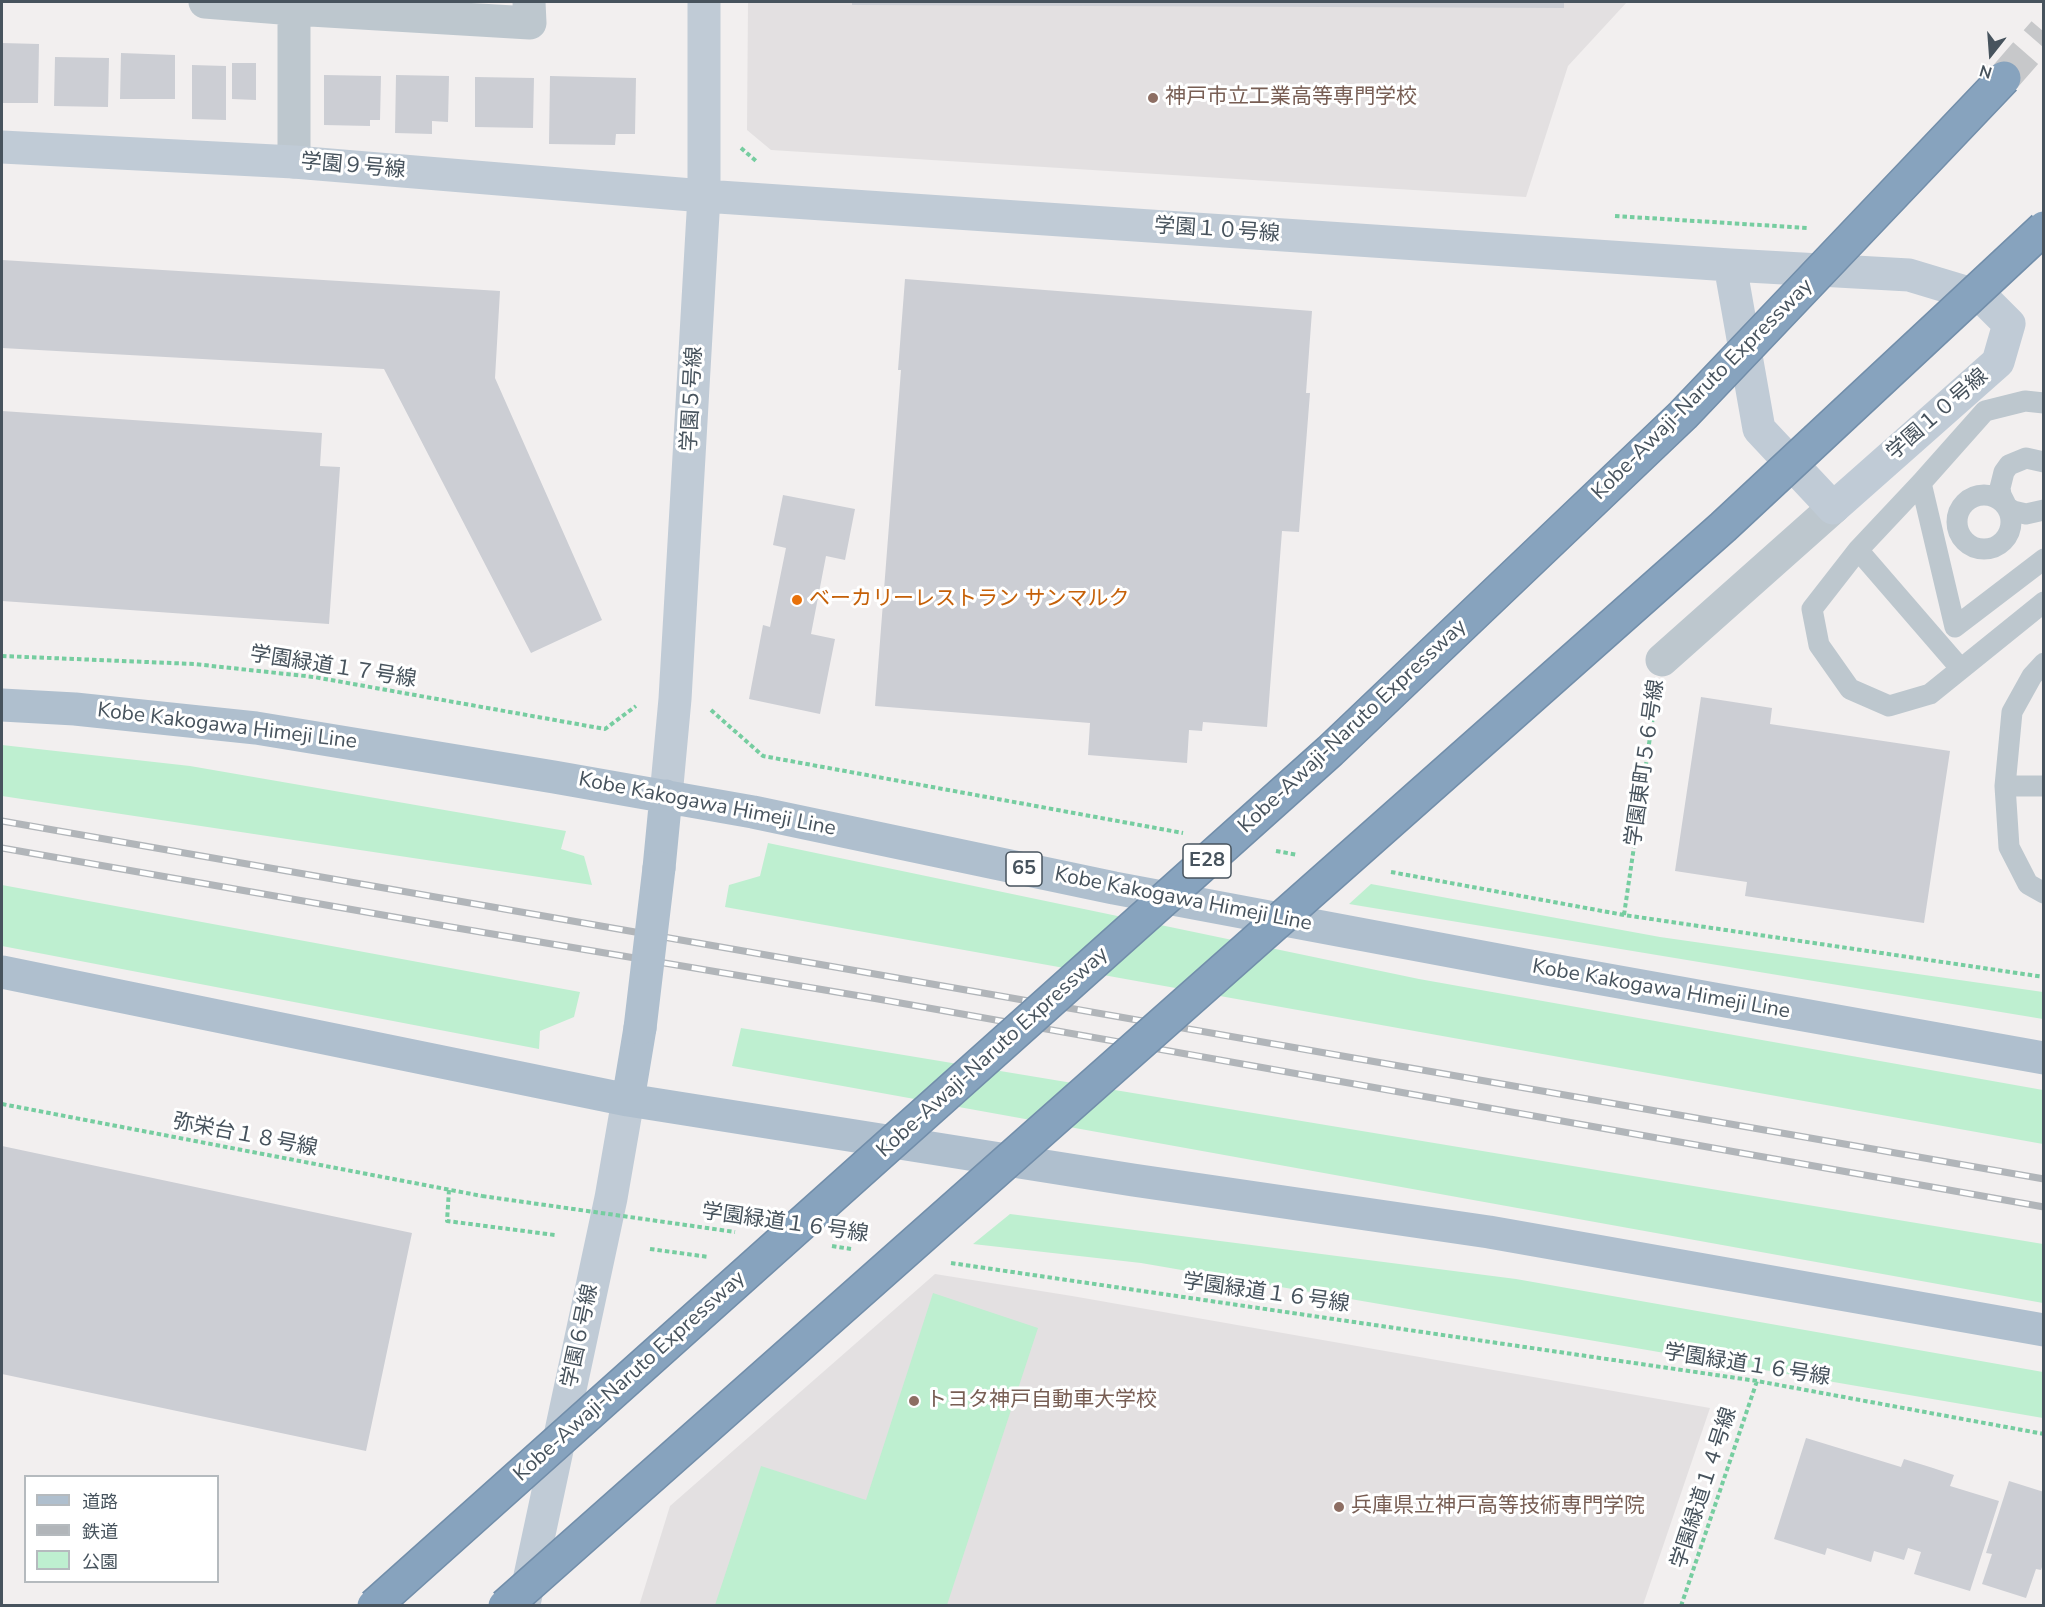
<!DOCTYPE html>
<html>
<head>
<meta charset="utf-8">
<style>
  body { margin:0 }
  #map { position:relative; width:2045px; height:1607px; overflow:hidden; background:#f2efef; font-family:"Nunito Sans","Noto Sans JP",sans-serif }
  canvas { display:block }
  .frame { position:absolute; inset:0; border:3px solid #47535d; pointer-events:none }
  .legend { position:absolute; left:24px; top:1475px; width:195px; height:108px; box-sizing:border-box; background:#fff; border:2px solid #b5babe; margin:0; padding:8px 10px; list-style:none; font-size:18px; color:#47535d }
  .legend li { display:flex; align-items:center; gap:12px; height:30px }
  .legend b { width:30px; border:2px solid #b5babe }
  .north { position:absolute; left:1961px; top:24px; width:60px; height:60px; -webkit-text-stroke:4px #fff; paint-order:stroke; rotate:197deg; font-size:16px; font-weight:700; line-height:24px; text-align:center; color:#47535d }
  .north::after { content:''; display:block; margin:auto; width:21px; height:27px; background:#47535d; clip-path:polygon(50% 0,100% 100%,50% 72%,0 100%) }
</style>
</head>
<body>
<div id="map">
<canvas width="2045" height="1607"></canvas>
<div class="frame"></div>
<ul class="legend">
<li><b style="height:8px;background:#afbfce"></b>道路</li>
<li><b style="height:8px;background:#b1b5b9"></b>鉄道</li>
<li><b style="height:16px;background:#beefd0"></b>公園</li>
</ul>
<div class="north">N</div>
</div>
<script>
const g = document.querySelector('canvas').getContext('2d');
g.lineJoin = 'round';
function paint(path, color) {
  g.fillStyle = color;
  g.fill(path, 'evenodd');
}
function shape(rows) {
  const path = new Path2D();
  for (const r of rows) {
    if (r.length === 3) {
      path.moveTo(r[0] + r[2], r[1]);
      path.arc(r[0], r[1], r[2], 0, 2 * Math.PI);
      continue;
    }
    path.moveTo(r[0], r[1]);
    for (let i = 2; i < r.length; i += 2) path.lineTo(r[i], r[i + 1]);
  }
  return path;
}
function strokePath(path, color, width, dash) {
  g.strokeStyle = color;
  g.lineWidth = width;
  g.lineCap = dash ? 'butt' : 'round';
  g.setLineDash(dash || []);
  g.stroke(path);
}
function write(font, color, halo, rows, align = 'center') {
  g.font = font + ' "Nunito Sans","Noto Sans JP",sans-serif';
  g.lineWidth = 6;
  g.setLineDash([]);
  g.textBaseline = 'middle';
  g.strokeStyle = halo;
  g.fillStyle = color;
  for (const [text, x, y, turn = 0] of rows) {
    g.save();
    g.translate(x, y);
    g.rotate((+turn || 0) * Math.PI / 180);
    g.textAlign = isNaN(turn) ? turn : align;
    if (halo) g.strokeText(text, 0, 0);
    g.fillText(text, 0, 0);
    g.restore();
  }
}
paint(shape([
  [748,2,1627,2,1568,66,1526,197,771,150,747,130],
  [935,1274,1072,1296,1710,1408,1643,1605,639,1606,670,1506]
]), '#e3e0e1');
paint(shape([
  [2,745,190,766,566,831,561,849,584,856,592,885,2,796],
  [768,843,1419,979,2043,1090,2043,1144,725,907,729,885,760,876],
  [1371,884,1660,937,2043,992,2043,1019,1349,904],
  [2,885,580,992,574,1017,540,1031,539,1049,2,946],
  [741,1028,2043,1244,2043,1303,732,1066],
  [1010,1214,1516,1279,2043,1372,2043,1418,1141,1263,973,1244],
  [933,1293,1038,1328,947,1605,715,1605,761,1466,866,1500]
]), '#beefd0');
paint(shape([
  [852,2,1564,2,1564,8,852,5],
  [2,43,39,44,38,103,2,103],
  [121,53,175,55,175,99,120,99],
  [55,57,109,58,108,107,54,106],
  [232,63,256,63,256,100,232,99],
  [192,65,226,66,226,120,192,119],
  [324,75,381,76,380,120,370,120,370,126,324,125],
  [396,75,449,76,448,122,432,121,432,134,395,133],
  [550,76,636,78,635,134,616,134,615,145,549,144],
  [475,77,534,78,533,128,475,127],
  [2,260,500,291,495,378,602,620,531,653,384,369,2,348],
  [905,279,1312,311,1306,393,1310,393,1299,532,1282,531,1267,727,1203,722,1202,731,1189,730,1187,763,1088,755,1090,723,875,706,901,370,898,370],
  [2,411,322,433,320,466,340,467,329,624,2,601],
  [783,495,855,509,845,560,826,556,811,634,835,639,820,714,749,699,763,625,770,627,786,548,773,545],
  [1701,697,1772,708,1770,724,1950,751,1924,923,1745,896,1747,882,1675,871],
  [2,1146,412,1233,366,1451,2,1374],
  [1806,1438,1901,1467,1904,1459,1933,1468,1954,1475,1950,1486,1999,1501,1970,1591,1914,1574,1921,1552,1908,1548,1904,1560,1874,1551,1871,1562,1827,1548,1825,1555,1774,1539],
  [2009,1481,2044,1492,2044,1561,2041,1570,2036,1569,2026,1598,1982,1584,1992,1554,1986,1553]
]), '#ccced4');
strokePath(shape([
  [2004,78,2044,32]
]), '#c7c8ca', 33, [33, 16]);
strokePath(shape([
  [741,148,756,161],
  [1615,216,1808,228],
  [2,656,194,664,314,677,605,729,636,706],
  [711,710,763,756,1183,833],
  [1276,851,1298,855],
  [1391,872,1624,915,2044,977],
  [1624,915,1656,696],
  [2,1104,482,1196],
  [449,1190,447,1221,555,1235],
  [832,1246,851,1249],
  [650,1249,709,1257],
  [951,1263,1757,1381,2044,1434],
  [1681,1606,1757,1381]
]), '#76cda0', 4, [4.5, 3]);
strokePath(shape([
  [2044,403,2025,401,1985,411,1921,483,1858,550,1812,609,1819,645,1850,689,1889,706,1930,694,2044,602],
  [2044,462,2026,458,2009,465,2004,472,2000,488,2001,495,2007,507,2013,511,2026,514,2044,510],
  [1921,483,1955,627,2044,559],
  [1984,522,27],
  [1858,550,1961,669],
  [2044,663,2032,676,2012,712,2005,786,2009,847,2028,884,2044,893],
  [2005,786,2044,786]
]), '#bdc7ce', 21);
strokePath(shape([
  [205,2,294,9,530,23,529,2],
  [294,162,294,2],
  [1662,660,1833,508]
]), '#bdc7ce', 33);
strokePath(shape([
  [2,147,294,162,704,196,1730,265,1909,275,1982,297,2009,324,1998,362,1833,508,1759,429,1730,265],
  [666,796,675,699,704,196,704,2],
  [524,1604,611,1198,628,1100]
]), '#c0cbd6', 33);
strokePath(shape([
  [2,705,75,709,256,728,554,777,753,812,1114,888,1530,966,2044,1058],
  [659,868,666,796],
  [2,972,628,1100,1133,1180,1489,1232,2044,1330],
  [628,1100,640,1028]
]), '#afbfce', 33);
const rail = shape([
  [2,821,2044,1179],
  [2,848,451,927,878,999,2044,1207]
]);
strokePath(rail, '#b1b5b9', 7);
strokePath(rail, '#fff', 4.5, [14]);
const highwayBridge = shape([
  [374,1606,1330,751,1683,415,2004,78],
  [505,1606,1723,527,2044,228]
]);
strokePath(highwayBridge, '#728eaa', 36, []);
strokePath(shape([
  [482,1196,735,1232]
]), '#76cda0', 4, [4.5, 3]);
strokePath(shape([
  [640,1028,659,868]
]), '#afbfce', 33);
strokePath(highwayBridge, '#87a3be', 33);
for (const [x, y, r, color] of [
  [1153,98,6,"#8d6e63"],
  [797,600,6,"#e8710a"],
  [914,1401,6,"#8d6e63"],
  [1339,1507,6,"#8d6e63"]
]) {
  const dot = new Path2D();
  dot.arc(x, y, r, 0, 2 * Math.PI);
  g.fillStyle = color;
  g.fill(dot);
  strokePath(dot, '#fff', 2);
}
for (const [x, y, w] of [
  [1207,861,48],
  [1024,869,36]
]) {
  const box = new Path2D();
  box.roundRect(x - w / 2, y - 17, w, 34, 4.5);
  g.fillStyle = '#fff';
  g.fill(box);
  strokePath(box, '#47535d', 1.5);
}
write('bold 20px', '#47535d', null, [
  ["E28",1207,861],
  ["65",1024,869]
]);
write('21px', '#785e54', '#fff', [
  ["神戸市立工業高等専門学校",1165,98],
  ["トヨタ神戸自動車大学校",926,1401],
  ["兵庫県立神戸高等技術専門学院",1351,1507]
], 'left');
write('21px', '#47535d', '#fff', [
  ["学園９号線",353,167,5],
  ["学園１０号線",1217,231,4],
  ["Kobe-Awaji-Naruto Expressway",1703,390,-45],
  ["学園５号線",693,399,-87],
  ["学園１０号線",1938,415,-41],
  ["学園緑道１７号線",333,668,9],
  ["Kobe Kakogawa Himeji Line",227,727,7],
  ["Kobe-Awaji-Naruto Expressway",1353,727,-43],
  ["学園東町５６号線",1646,763,-82],
  ["Kobe Kakogawa Himeji Line",707,805,11],
  ["Kobe Kakogawa Himeji Line",1183,900,11],
  ["Kobe Kakogawa Himeji Line",1661,990,10],
  ["Kobe-Awaji-Naruto Expressway",993,1053,-42],
  ["弥栄台１８号線",245,1136,11],
  ["学園緑道１６号線",785,1224,8],
  ["学園緑道１６号線",1266,1294,8],
  ["学園６号線",581,1336,-78],
  ["学園緑道１６号線",1747,1366,9],
  ["Kobe-Awaji-Naruto Expressway",630,1377,-42],
  ["学園緑道１４号線",1705,1488,-72]
]);
write('21px', '#c56008', '#fff', [
  ["ベーカリーレストラン サンマルク",809,600]
], 'left');
</script>
</body>
</html>
